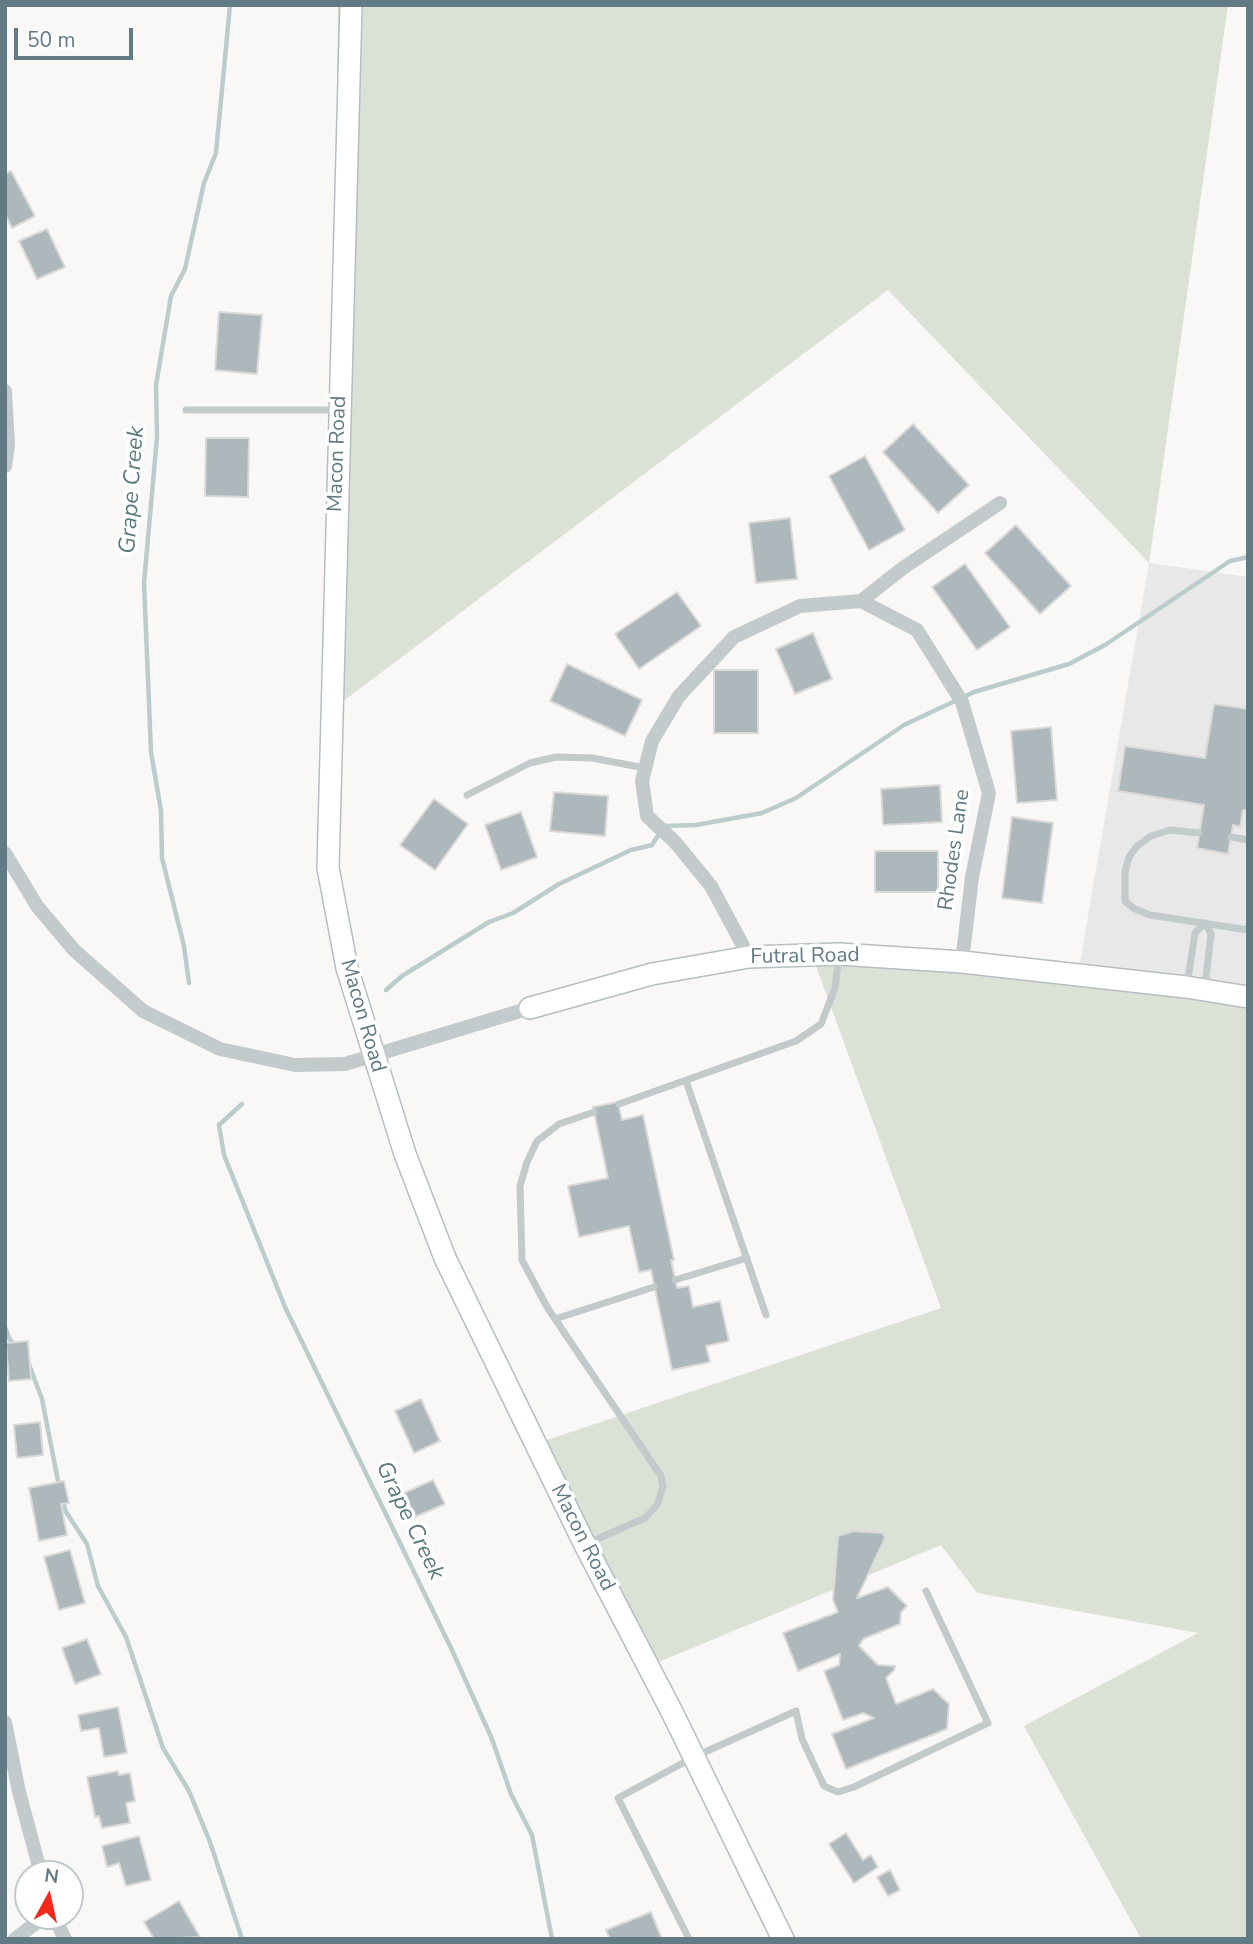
<!DOCTYPE html>
<html>
<head>
<meta charset="utf-8">
<style>
  body { margin:0 }
  #map { position:relative; width:1253px; height:1944px; overflow:hidden; background:#f9f8f6; font-family:"Nunito Sans",sans-serif }
  canvas { display:block }
  .frame { position:absolute; inset:0; border:7px solid #617a84; pointer-events:none }
  .north { position:absolute; left:14px; top:1860px; width:70px; height:70px; box-sizing:border-box; background:#fff; border:2px solid #c0cace; border-radius:50%; rotate:8deg; font-size:19px; font-weight:700; line-height:28px; text-align:center; color:#617a84 }
  .north::after { content:''; display:block; margin:auto; width:24px; height:32px; background:#f4271b; clip-path:polygon(50% 0,100% 100%,50% 72%,0 100%) }
  .scale { position:absolute; left:14px; top:28px; width:119px; height:32px; box-sizing:border-box; border:4px solid #617a84; border-top:0; padding-left:9px; font-size:21px; line-height:24px; white-space:nowrap; color:#617a84; -webkit-text-stroke:5px #fff; paint-order:stroke }
</style>
</head>
<body>
<div id="map">
<canvas width="1253" height="1944"></canvas>
<div class="frame"></div>
<div class="north">N</div>
<div class="scale">50 m</div>
</div>
<script>
const g = document.querySelector('canvas').getContext('2d');
g.lineJoin = 'round';
function paint(path, color) {
  g.fillStyle = color;
  g.fill(path, 'evenodd');
}
function shape(rows) {
  const path = new Path2D();
  for (const r of rows) {
    path.moveTo(r[0], r[1]);
    for (let i = 2; i < r.length; i += 2) path.lineTo(r[i], r[i + 1]);
  }
  return path;
}
function strokePath(path, color, width, dash) {
  g.strokeStyle = color;
  g.lineWidth = width;
  g.lineCap = dash ? 'butt' : 'round';
  g.setLineDash(dash || []);
  g.stroke(path);
}
function write(font, color, halo, rows, align = 'center') {
  g.font = font + ' "Nunito Sans",sans-serif';
  g.lineWidth = 7;
  g.setLineDash([]);
  g.textBaseline = 'middle';
  g.strokeStyle = halo;
  g.fillStyle = color;
  for (const [text, x, y, turn = 0] of rows) {
    g.save();
    g.translate(x, y);
    g.rotate((+turn || 0) * Math.PI / 180);
    g.textAlign = isNaN(turn) ? turn : align;
    if (halo) g.strokeText(text, 0, 0);
    g.fillText(text, 0, 0);
    g.restore();
  }
}
paint(shape([
  [1149,563,1248,577,1248,1004,1077,980]
]), '#e7e8e7');
paint(shape([
  [338,5,1228,5,1149,563,888,290,321,718,335,274],
  [843,952,1248,1004,1248,1939,1141,1939,1024,1726,1198,1633,977,1593,941,1545,649,1666,532,1445,941,1308,813,958]
]), '#dce1d6');
strokePath(shape([
  [189,983,184,946,162,858,161,811,151,752,144,583,157,437,156,385,171,296,185,269,204,183,216,153,230,5],
  [386,990,402,976,489,922,513,913,559,884,631,850,652,845,664,826,696,825,762,813,796,798,904,725,974,692,1069,664,1105,645,1230,561,1248,557],
  [242,1104,219,1125,224,1155,285,1307,452,1650,492,1739,511,1794,532,1835,552,1939],
  [5,1327,9,1338,16,1347],
  [28,1362,42,1399,59,1486],
  [63,1501,66,1512,87,1544,98,1586,126,1637,163,1748,189,1791,210,1842,242,1939]
]), '#bbcccd', 4.5);
const building = shape([
  [11,171,35,216,12,228,5,214,5,174,11,171],
  [47,229,65,267,37,279,19,241,47,229],
  [219,312,262,315,257,374,215,370,219,312],
  [913,424,969,485,938,513,883,452,913,424],
  [206,438,249,438,248,497,205,496,206,438],
  [865,456,905,530,869,550,829,476,865,456],
  [790,518,797,579,756,583,749,523,790,518],
  [1016,525,1071,586,1040,614,985,553,1016,525],
  [965,564,1010,627,977,650,932,587,965,564],
  [677,592,701,626,639,669,615,634,677,592],
  [813,633,832,679,795,694,776,649,813,633],
  [567,664,642,700,625,736,550,701,567,664],
  [714,670,758,670,758,733,714,733,714,670],
  [1214,704,1248,709,1248,810,1243,810,1240,827,1233,825,1228,854,1197,848,1204,805,1118,791,1125,746,1205,758,1214,704],
  [1051,727,1057,800,1017,803,1011,731,1051,727],
  [940,785,942,822,883,825,881,789,940,785],
  [554,792,608,796,605,836,550,831,554,792],
  [434,799,468,824,435,870,400,845,434,799],
  [521,812,537,857,501,870,485,825,521,812],
  [1012,817,1053,823,1042,903,1002,898,1012,817],
  [875,851,938,851,938,892,875,892,875,851],
  [618,1102,622,1120,643,1115,674,1260,671,1260,677,1288,689,1286,693,1307,720,1301,729,1341,706,1346,710,1362,672,1370,651,1270,639,1272,629,1226,579,1237,568,1186,608,1178,593,1107,618,1102],
  [28,1341,31,1379,9,1381,6,1343,28,1341],
  [421,1399,440,1441,414,1453,395,1411,421,1399],
  [40,1422,43,1455,17,1458,14,1425,40,1422],
  [433,1480,445,1504,415,1517,404,1493,433,1480],
  [64,1481,69,1503,61,1504,67,1535,39,1541,29,1488,64,1481],
  [853,1531,883,1533,885,1538,857,1598,888,1587,907,1606,901,1612,900,1624,863,1639,859,1646,878,1665,895,1666,894,1670,886,1678,896,1704,933,1689,949,1704,947,1729,846,1769,832,1734,874,1718,863,1713,843,1720,824,1671,839,1665,840,1654,798,1671,783,1633,838,1612,833,1600,838,1536,853,1531],
  [70,1550,85,1603,59,1610,44,1557,70,1550],
  [87,1639,101,1674,75,1684,62,1648,87,1639],
  [118,1707,127,1753,104,1757,99,1728,81,1731,78,1715,118,1707],
  [118,1771,119,1775,130,1773,135,1801,126,1803,130,1823,102,1828,99,1816,95,1817,87,1777,118,1771],
  [846,1833,863,1860,871,1855,878,1867,854,1883,829,1844,846,1833],
  [139,1836,151,1880,126,1886,119,1863,107,1867,102,1846,139,1836],
  [890,1870,900,1890,888,1896,877,1877,890,1870],
  [179,1901,200,1937,154,1939,144,1922,179,1901],
  [651,1912,662,1939,610,1939,606,1930,651,1912]
]);
paint(building, '#acb8bc');
strokePath(building, '#dbdad8', 2);
const secondary = shape([
  [351,5,328,868,347,968,405,1154,445,1258,585,1545,672,1712,783,1939],
  [530,1008,652,974,749,957,839,954,962,962,1186,987,1248,997]
]);
strokePath(secondary, '#b5bec1', 24);
strokePath(shape([
  [186,410,339,410],
  [467,795,530,763,556,757,592,758,645,768],
  [1199,833,1170,830,1151,836,1137,846,1129,857,1125,872,1125,901,1133,908,1150,915,1248,930],
  [1231,837,1248,840],
  [1187,985,1195,933,1205,923,1211,934,1205,986],
  [686,1081,766,1315],
  [619,1104,796,1041,821,1024,835,988,839,955],
  [675,1280,747,1258],
  [555,1319,654,1287],
  [588,1543,645,1518,657,1505,663,1487,661,1476,547,1307,522,1260,520,1186,527,1162,537,1141,559,1124,594,1112],
  [689,1939,618,1798,694,1757,796,1711,802,1739,824,1786,838,1792,854,1787,988,1723,926,1591]
]), '#c3cacc', 7);
strokePath(shape([
  [5,391,8,446,5,466],
  [861,601,903,568,1000,503],
  [5,853,37,906,74,950,143,1011,220,1049,295,1065,345,1064,530,1008],
  [749,957,711,886,675,842,647,816,642,781,652,741,679,696,734,637,800,606,861,601,917,630,962,702,989,793,972,877,962,962],
  [5,1722,19,1792,41,1874],
  [54,1916,65,1939],
  [15,1939,45,1916]
]), '#c3cacc', 14);
strokePath(secondary, '#fff', 21);
write('21px', '#617a84', '#fff', [
  ["Macon Road",338,454,-88],
  ["Rhodes Lane",955,850,-82],
  ["Futral Road",805,957,-1],
  ["Macon Road",362,1016,74],
  ["Macon Road",582,1538,63]
]);
write('italic 23px', '#5c7b7e', '#fff', [
  ["Grape Creek",133,490,-86],
  ["Grape Creek",409,1521,64]
]);
</script>
</body>
</html>
